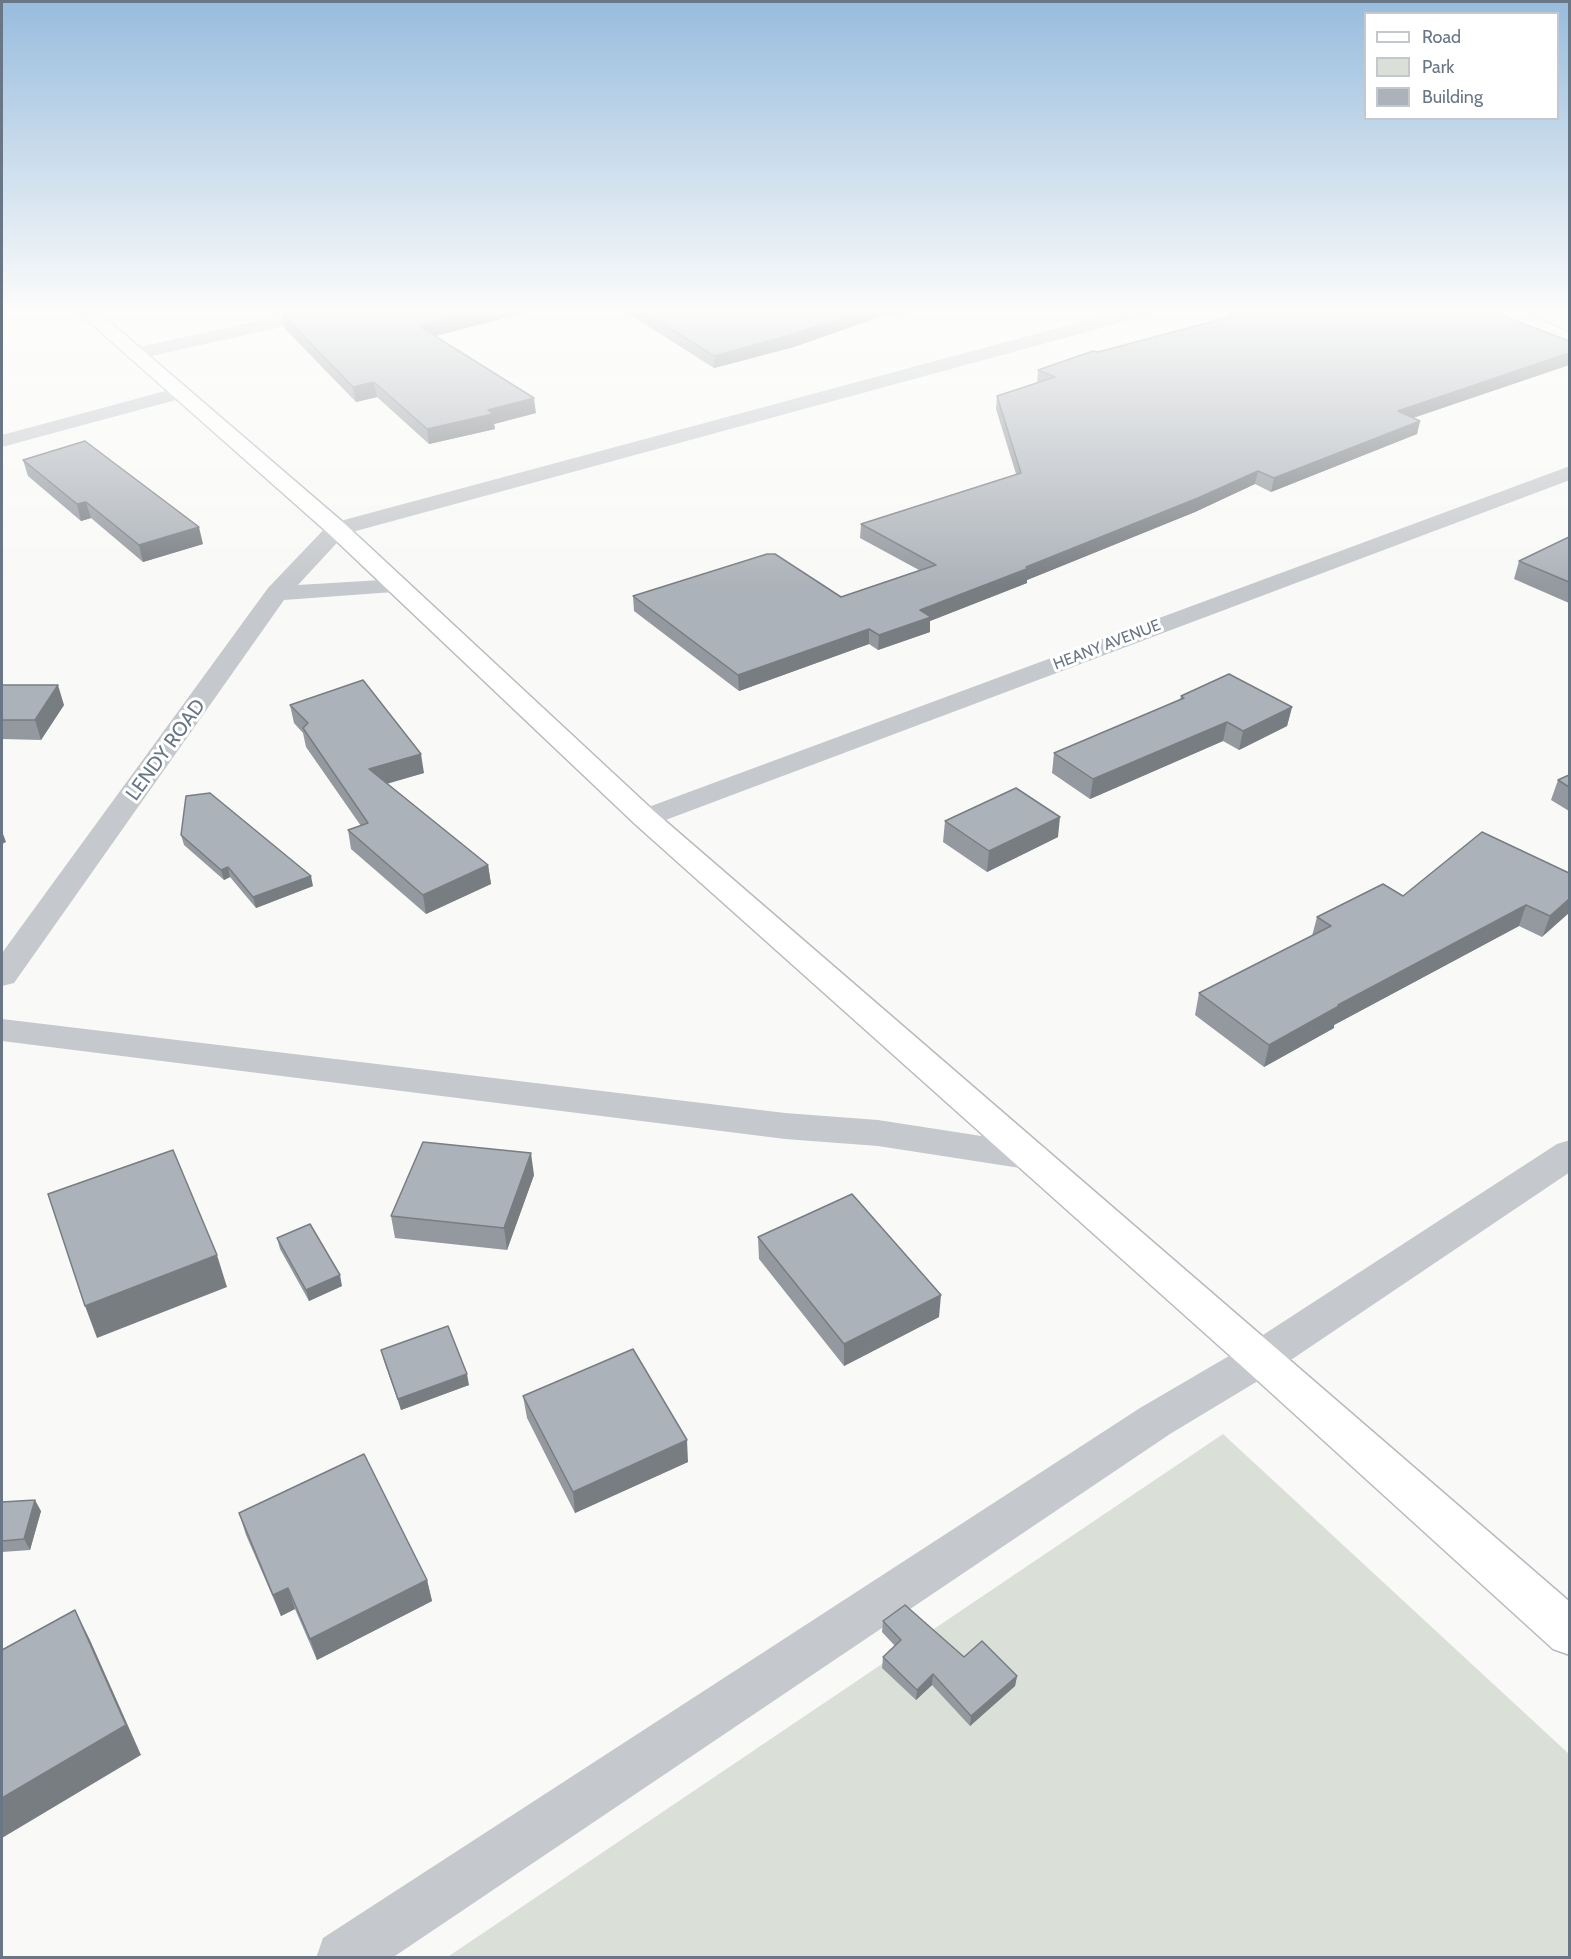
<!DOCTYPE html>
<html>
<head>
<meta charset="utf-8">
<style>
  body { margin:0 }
  #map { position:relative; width:1571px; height:1959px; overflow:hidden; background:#f9f9f7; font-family:Cabin,sans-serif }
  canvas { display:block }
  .frame { position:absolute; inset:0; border:3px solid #697686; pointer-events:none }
  .legend { position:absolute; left:1364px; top:12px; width:195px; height:108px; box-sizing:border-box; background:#fff; border:2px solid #c3c8cf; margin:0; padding:8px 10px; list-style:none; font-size:18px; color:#697686 }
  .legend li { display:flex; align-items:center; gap:12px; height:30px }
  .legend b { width:30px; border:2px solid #c3c8cf }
</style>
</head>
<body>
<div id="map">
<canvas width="1571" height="1959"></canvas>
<div class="frame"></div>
<ul class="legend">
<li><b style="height:8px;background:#fff"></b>Road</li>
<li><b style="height:16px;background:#dae0d8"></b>Park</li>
<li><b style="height:16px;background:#acb2b9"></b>Building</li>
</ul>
</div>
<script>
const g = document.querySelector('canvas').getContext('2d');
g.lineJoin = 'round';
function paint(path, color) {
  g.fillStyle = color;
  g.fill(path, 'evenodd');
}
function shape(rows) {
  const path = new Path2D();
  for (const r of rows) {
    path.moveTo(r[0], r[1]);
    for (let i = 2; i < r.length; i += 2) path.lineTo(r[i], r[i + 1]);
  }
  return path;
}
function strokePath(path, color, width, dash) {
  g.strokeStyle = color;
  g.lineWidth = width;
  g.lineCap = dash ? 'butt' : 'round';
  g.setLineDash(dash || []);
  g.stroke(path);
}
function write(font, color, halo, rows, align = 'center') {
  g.font = font + ' Cabin,sans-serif';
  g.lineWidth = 6;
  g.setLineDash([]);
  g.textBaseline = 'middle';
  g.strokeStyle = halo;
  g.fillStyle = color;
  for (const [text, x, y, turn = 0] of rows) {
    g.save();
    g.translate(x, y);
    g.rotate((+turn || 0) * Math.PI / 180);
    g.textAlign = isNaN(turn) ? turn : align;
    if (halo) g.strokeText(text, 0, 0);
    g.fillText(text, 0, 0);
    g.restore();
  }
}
paint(shape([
  [1223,1434,1569,1754,1569,1957,446,1958]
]), '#dae0d8');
const secondary = shape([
  [77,311,97,311,345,524,655,812,1570,1602,1570,1655,1553,1649,1246,1370,635,824,329,534,77,311],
  [1530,311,1554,311,1570,319,1570,331,1533,315,1530,311]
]);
strokePath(secondary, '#b7bbc0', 3);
paint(shape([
  [304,311,340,311,331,316,134,360,127,358,125,354,127,350,134,348,304,311],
  [1121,311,1152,311,1149,315,345,534,298,585,398,579,407,581,410,586,407,591,284,600,14,983,2,986,2,953,268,588,329,524,1121,311],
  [180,387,187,389,190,393,187,397,2,447,2,435,180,387],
  [1570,466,1570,480,655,824,645,827,635,824,630,818,635,812,1570,466],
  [2,1019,785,1113,878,1120,1033,1144,1046,1148,1052,1157,1046,1166,1033,1170,878,1146,785,1139,2,1041,2,1019],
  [1570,1140,1570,1172,1276,1370,1170,1434,392,1958,316,1958,323,1938,1140,1408,1246,1346,1557,1144,1570,1140]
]), '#c5c8cc');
paint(secondary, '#fff');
paint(shape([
  [624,311,918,311,892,316,888,314,794,347,714,368],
  [282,314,436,336,536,413,494,424,495,429,429,444,377,397,356,402,285,329],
  [1228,314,1569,365,1413,418,1420,421,1417,434,1271,492,1255,484,1195,512,1027,580,1027,583,930,621,930,632,878,650,869,644,739,691,634,611,633,596,841,597,919,570,860,538,861,524,1016,474,996,409,997,396,1037,383,1038,370,1098,352,1228,317],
  [23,460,203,544,143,562,91,518,81,521,28,476],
  [1569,537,1569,603,1514,579,1519,561],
  [2,685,64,705,41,740,2,739],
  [1181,696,1292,707,1287,726,1239,750,1223,741,1090,799,1052,773,1054,753,1180,700],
  [290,705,424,773,387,783,488,865,491,884,426,914,351,849,348,830,361,826,306,747,303,733,294,723],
  [1569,775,1569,811,1551,800,1558,780],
  [945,821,1058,837,987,872,943,842],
  [181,835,313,886,256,908,230,877,224,880,184,845],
  [1569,873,1542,937,1519,926,1334,1025,1334,1028,1264,1067,1195,1015,1199,993,1312,936,1317,917],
  [534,1175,507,1250,395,1238,391,1216],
  [758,1237,939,1317,844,1366,759,1259],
  [277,1238,342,1286,309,1301,280,1249],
  [381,1350,469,1385,401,1410,384,1361],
  [523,1396,688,1462,575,1513,527,1418],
  [2,1502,41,1511,30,1550,2,1552],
  [239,1513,427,1580,432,1601,317,1660,295,1609,281,1616,246,1535],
  [883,1621,964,1657,1017,1676,1015,1686,970,1726,932,1685,916,1700,882,1668,883,1657,895,1646,882,1632]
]), '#94999f');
paint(shape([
  [272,311,291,311,273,316],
  [475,311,531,311,421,340,419,326],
  [861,311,888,311,888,314,794,347,714,368,714,356],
  [892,311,918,311,892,316],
  [1569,353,1569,365,1395,424,1398,411],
  [374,382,377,397,356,402,353,387],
  [534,398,536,413,494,424,495,429,429,444,427,429,488,410],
  [1420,421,1417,434,1271,492,1274,478],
  [1258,471,1255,484,1195,512,1027,580,1027,583,930,621,930,632,878,650,879,635,920,610],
  [86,502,91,518,81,521,77,504],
  [199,527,203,544,143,562,139,545],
  [869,629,869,644,739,691,738,675],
  [58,685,64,705,41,740,35,720],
  [1292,707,1287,726,1239,750,1243,731],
  [1227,722,1223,741,1090,799,1093,779],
  [421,754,424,773,373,788,369,769],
  [1060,817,1058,837,987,872,989,851],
  [2,831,6,842,2,844],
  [488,865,491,884,426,914,423,895],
  [228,867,230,877,224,880,221,870],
  [311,876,313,886,256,908,253,897],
  [1569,899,1569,913,1542,937,1550,916],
  [1526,905,1519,926,1334,1025,1334,1028,1264,1067,1269,1045,1338,1005],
  [531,1153,534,1175,507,1250,504,1228],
  [217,1255,227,1287,97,1338,85,1306],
  [340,1275,342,1286,309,1301,306,1290],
  [941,1295,939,1317,844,1366,844,1344],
  [467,1374,469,1385,401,1410,398,1399],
  [687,1440,688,1462,575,1513,573,1492],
  [35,1500,41,1511,30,1550,24,1539],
  [427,1580,432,1601,317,1660,310,1639],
  [288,1588,295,1609,281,1616,273,1595],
  [75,1610,90,1640,141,1755,2,1838,2,1798],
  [933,1674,932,1685,916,1700,917,1690],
  [1017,1676,1015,1686,970,1726,971,1716]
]), '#787d82');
const building = shape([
  [296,311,475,311,419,326,534,398,488,410,493,414,427,429,374,382,353,387,282,314,296,311],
  [642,311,861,311,794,334,714,356,642,311],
  [1238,311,1490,311,1569,341,1569,353,1398,411,1420,421,1274,478,1258,471,1198,498,1026,567,1029,568,920,610,931,617,879,635,869,629,738,675,633,596,767,554,775,554,841,597,936,565,861,524,1021,473,997,396,1055,377,1038,370,1093,351,1098,352,1233,316,1228,314,1238,311],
  [85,441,199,527,139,545,86,502,77,504,23,460,85,441],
  [1569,537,1569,582,1519,561,1569,537],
  [1229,674,1292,707,1243,731,1227,722,1093,779,1054,753,1184,698,1181,696,1229,674],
  [363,680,421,754,369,769,488,865,423,895,348,830,368,823,303,728,308,723,290,705,363,680],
  [2,685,58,685,35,720,2,720,2,685],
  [1569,775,1569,787,1558,780,1569,775],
  [1016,788,1060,817,989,851,945,821,1016,788],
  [210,793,311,876,253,897,228,867,221,870,181,835,186,796,210,793],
  [1482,832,1569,873,1569,899,1550,916,1526,905,1338,1005,1339,1006,1269,1045,1199,993,1331,926,1317,917,1383,884,1403,896,1482,832],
  [423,1142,531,1153,504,1228,391,1216,423,1142],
  [173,1150,217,1255,85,1306,48,1194,173,1150],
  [852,1194,941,1295,844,1344,758,1237,852,1194],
  [310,1224,340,1275,306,1290,277,1238,310,1224],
  [448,1326,467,1374,398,1399,381,1350,448,1326],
  [633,1349,687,1440,573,1492,523,1396,633,1349],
  [364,1454,427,1580,310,1639,288,1588,273,1595,239,1513,364,1454],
  [35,1500,24,1539,2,1541,2,1502,35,1500],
  [905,1605,964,1657,982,1641,1017,1676,971,1716,933,1674,917,1690,883,1657,901,1640,883,1621,905,1605],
  [75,1610,126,1725,2,1798,2,1650,75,1610]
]);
paint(building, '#acb2b9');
strokePath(building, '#787d82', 1.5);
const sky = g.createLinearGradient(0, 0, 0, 586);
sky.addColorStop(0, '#97bcdd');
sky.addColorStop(0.53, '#fcfcfb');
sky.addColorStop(1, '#fcfcfb00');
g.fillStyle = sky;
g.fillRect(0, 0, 1571, 586);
write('16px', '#697686', '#fff', [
  ["HEANY AVENUE",1107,645,-21]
]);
write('20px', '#697686', '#fff', [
  ["LENDY ROAD",166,750,-54]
]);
</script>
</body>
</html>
